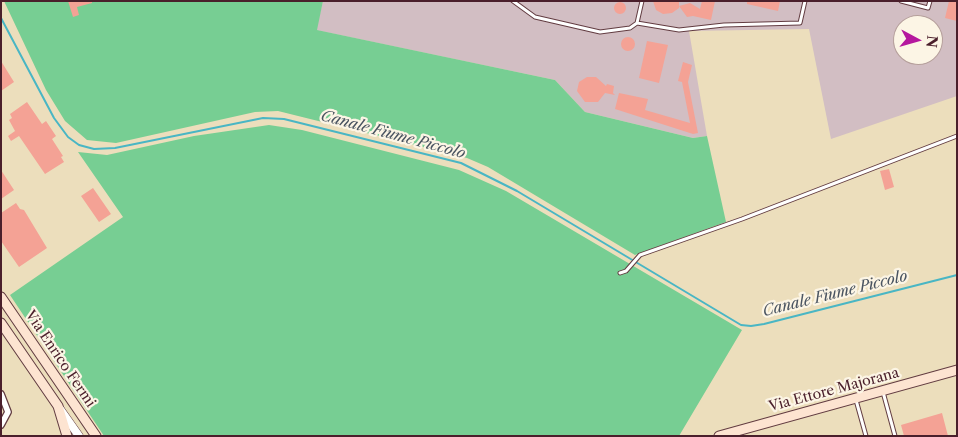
<!DOCTYPE html>
<html>
<head>
<meta charset="utf-8">
<style>
  body { margin:0 }
  #map { position:relative; width:958px; height:437px; overflow:hidden; background:#ecdebc; font-family:"Libre Caslon Text",serif }
  canvas { display:block }
  .frame { position:absolute; inset:0; border:2px solid #4a1f2b; pointer-events:none }
  .north { position:absolute; left:893px; top:15px; width:50px; height:50px; box-sizing:border-box; background:#fcf5e5; border:1px solid #b59f9b; border-radius:50%; rotate:96deg; font-size:14px; font-weight:700; line-height:20px; text-align:center; color:#4a1f2b }
  .north::after { content:''; display:block; margin:auto; width:18px; height:22px; background:#b5179e; clip-path:polygon(50% 0,100% 100%,50% 72%,0 100%) }
</style>
</head>
<body>
<div id="map">
<canvas width="958" height="437"></canvas>
<div class="frame"></div>
<div class="north">N</div>
</div>
<script>
const g = document.querySelector('canvas').getContext('2d');
g.lineJoin = 'round';
function paint(path, color) {
  g.fillStyle = color;
  g.fill(path, 'evenodd');
}
function shape(rows) {
  const path = new Path2D();
  for (const r of rows) {
    if (r.length === 3) {
      path.moveTo(r[0] + r[2], r[1]);
      path.arc(r[0], r[1], r[2], 0, 2 * Math.PI);
      continue;
    }
    path.moveTo(r[0], r[1]);
    for (let i = 2; i < r.length; i += 2) path.lineTo(r[i], r[i + 1]);
  }
  return path;
}
function strokePath(path, color, width, dash) {
  g.strokeStyle = color;
  g.lineWidth = width;
  g.lineCap = dash ? 'butt' : 'round';
  g.setLineDash(dash || []);
  g.stroke(path);
}
function write(font, color, halo, rows, align = 'center') {
  g.font = font + ' "Libre Caslon Text",serif';
  g.lineWidth = 4.5;
  g.setLineDash([]);
  g.textBaseline = 'middle';
  g.strokeStyle = halo;
  g.fillStyle = color;
  for (const [text, x, y, turn = 0] of rows) {
    g.save();
    g.translate(x, y);
    g.rotate((+turn || 0) * Math.PI / 180);
    g.textAlign = isNaN(turn) ? turn : align;
    if (halo) g.strokeText(text, 0, 0);
    g.fillText(text, 0, 0);
    g.restore();
  }
}
paint(shape([
  [323,1,957,1,957,96,831,139,809,29,689,31,707,136,693,138,585,112,555,80,316,30],
  [903,25,933,25,933,55,903,55]
]), '#d2bec3');
paint(shape([
  [4,1,323,1,317,30,555,80,585,112,693,138,707,136,726,222,635,255,488,167,467,158,278,111,255,112,116,143,87,140,65,121,46,90],
  [269,125,302,130,459,170,506,191,742,330,679,436,104,436,10,295,123,217,78,152,107,155,194,136]
]), '#77ce93');
strokePath(shape([
  [1,18,54,118,68,137,79,145,94,149,115,148,263,118,284,119,461,163,517,191,741,325,751,326,764,324,957,275]
]), '#49b6c4', 2);
paint(shape([
  [68,1,92,1,92,3,77,7,79,15,73,17],
  [653,1,679,1,679,8,672,13,663,14,656,10],
  [702,1,715,1,711,20,693,16,687,17,679,6,690,3,700,9],
  [747,1,780,1,778,11,747,4],
  [949,1,957,1,957,21,945,18],
  [620,8,6],
  [628,44,7],
  [647,41,668,45,659,83,639,78],
  [1,61,14,82,1,91],
  [683,62,692,65,688,82,698,133,693,134,615,109,619,93,648,99,645,110,690,123,682,82,678,81],
  [587,77,596,77,606,86,607,84,614,86,613,93,615,95,605,93,598,102,585,102,577,91,579,82],
  [27,102,42,124,46,121,56,136,52,139,63,156,61,157,64,162,45,174,19,136,11,141,8,136,15,131,9,120,12,118,10,114],
  [889,169,894,187,885,190,880,171],
  [1,170,14,190,1,199],
  [93,188,111,214,99,222,81,196],
  [16,203,20,209,24,210,47,248,19,267,1,241,1,213],
  [942,413,948,436,904,436,901,425]
]), '#f4a295');
const service = shape([
  [513,1,535,17,600,32,630,28,637,23,642,1],
  [901,1,928,8,930,1],
  [637,23,679,30,724,25,800,23,805,1],
  [620,273,626,271,640,255,742,219,957,136],
  [883,392,895,436],
  [856,400,866,436]
]);
const minor = shape([
  [1,394,8,412,1,425]
]);
const tertiary = shape([
  [60,409,79,436]
]);
const secondary = shape([
  [1,297,96,436],
  [1,323,58,406,67,436],
  [719,436,957,370]
]);
strokePath(service, '#623c41', 5);
strokePath(minor, '#623c41', 8);
strokePath(tertiary, '#623c41', 9);
strokePath(secondary, '#623c41', 11);
strokePath(service, '#fff', 3);
strokePath(minor, '#fff', 5.5);
strokePath(tertiary, '#fff', 8);
strokePath(secondary, '#fde4d1', 9);
write('14px', '#4a1f2b', '#fcf5e5', [
  ["Via Enrico Fermi",60,359,56],
  ["Via Ettore Majorana",834,390,-15]
]);
write('italic 15px', '#4a5461', '#fcf5e5', [
  ["Canale Fiume Piccolo",393,135,15],
  ["Canale Fiume Piccolo",835,294,-14]
]);
</script>
</body>
</html>
